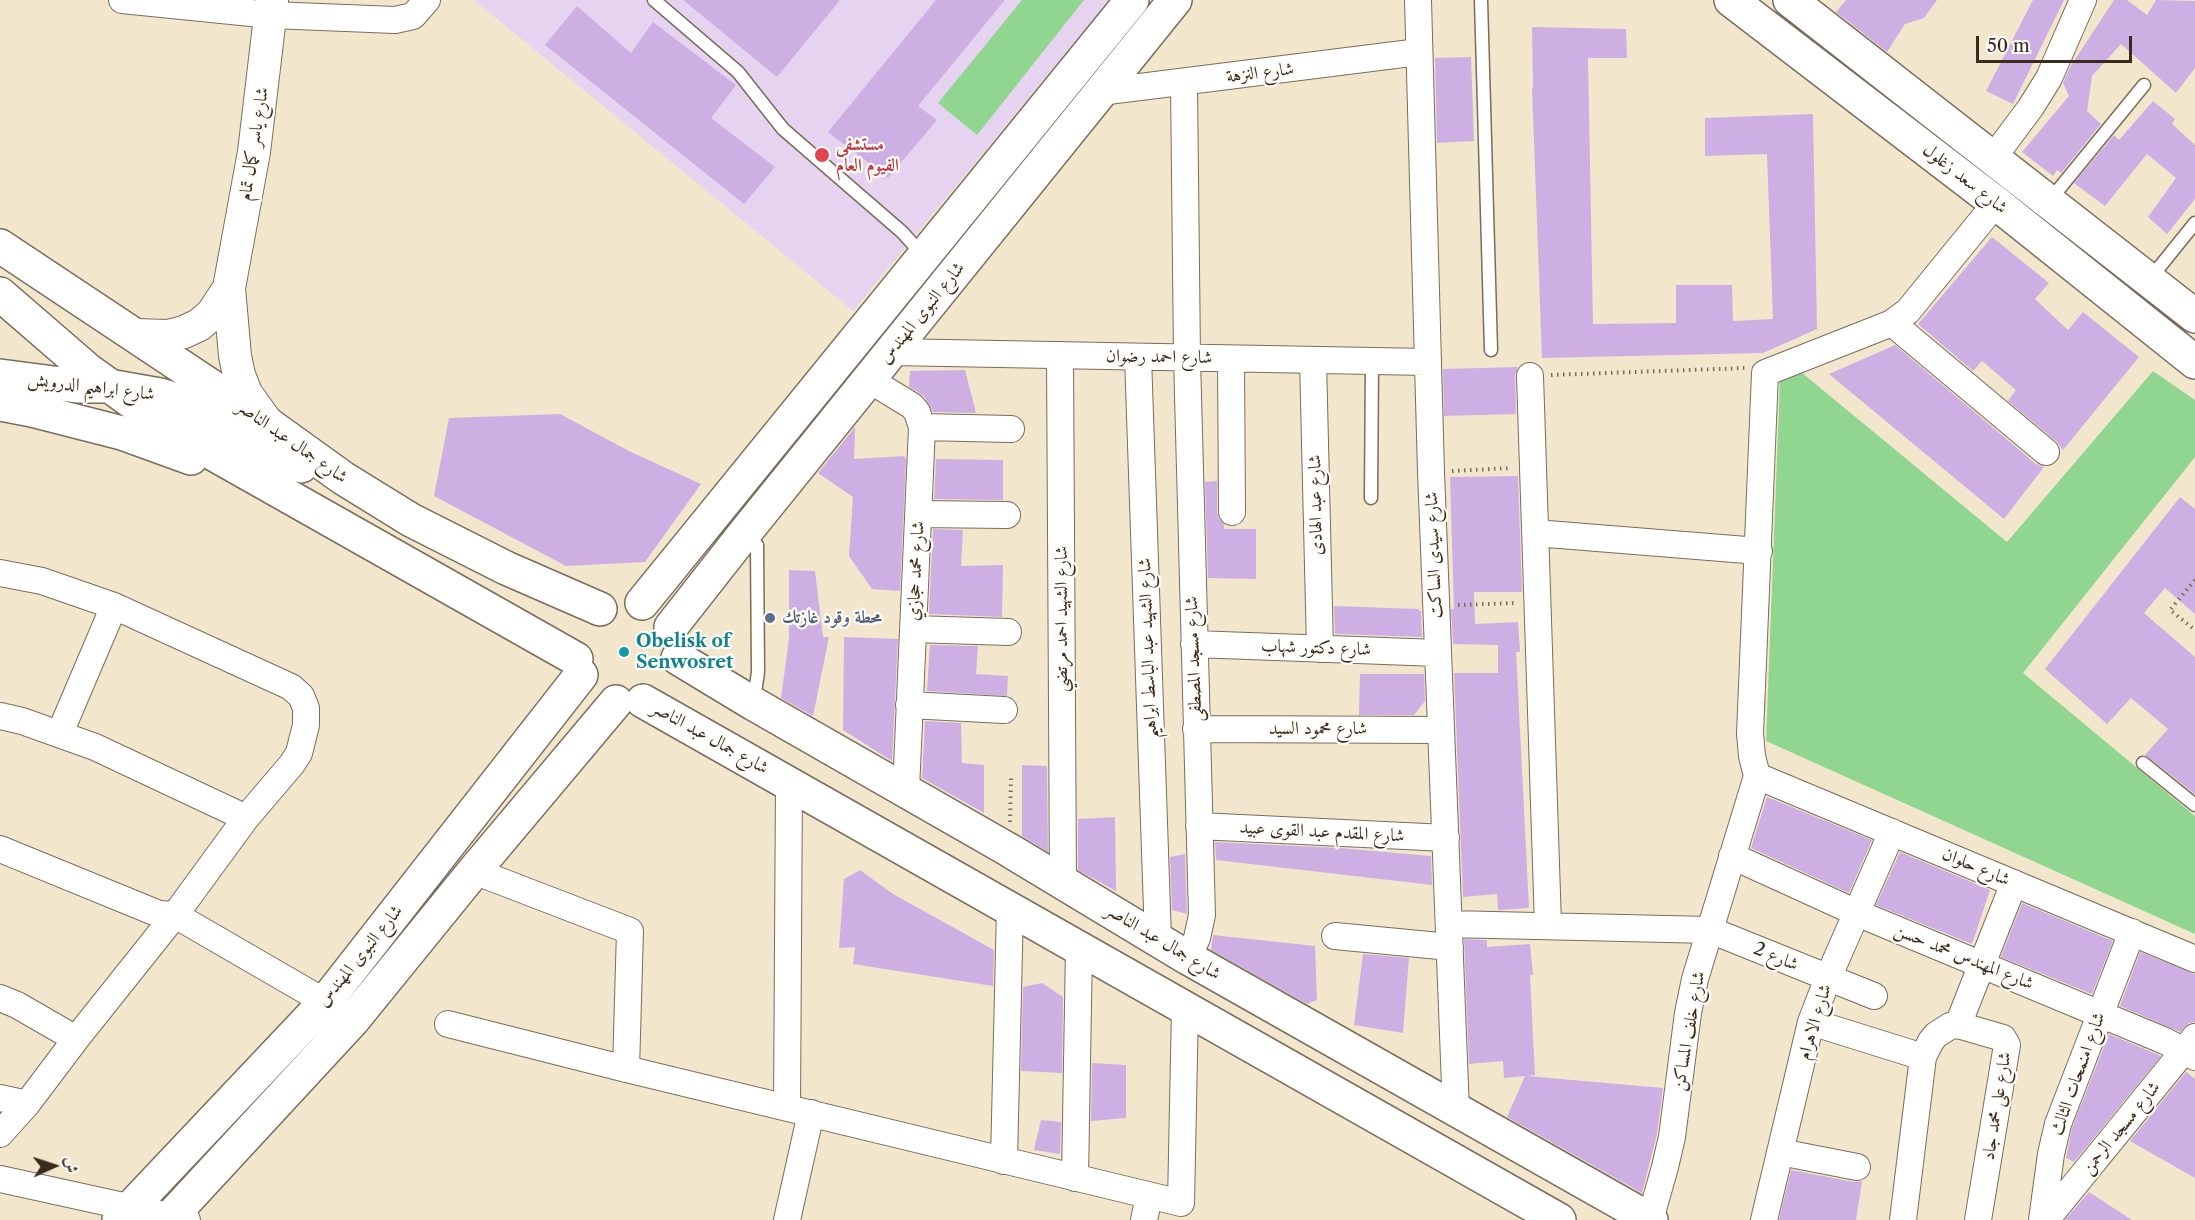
<!DOCTYPE html>
<html>
<head>
<meta charset="utf-8">
<style>
  body { margin:0 }
  #map { position:relative; width:2195px; height:1220px; overflow:hidden; background:#f2e7cd; font-family:"Libre Caslon Text",Amiri,serif }
  canvas { display:block }
  .north { position:absolute; left:24px; top:1136px; width:60px; height:60px; -webkit-text-stroke:4px #fdfcf7; paint-order:stroke; rotate:87deg; font-size:16px; font-weight:700; line-height:24px; text-align:center; color:#3b2a1e }
  .north::after { content:''; display:block; margin:auto; width:21px; height:27px; background:#3b2a1e; clip-path:polygon(50% 0,100% 100%,50% 72%,0 100%) }
  .scale { position:absolute; left:1976px; top:36px; width:156px; height:27px; box-sizing:border-box; border:3px solid #3b2a1e; border-top:0; padding-left:8px; font-size:18px; line-height:21px; white-space:nowrap; color:#3b2a1e; -webkit-text-stroke:4px #fdfcf7; paint-order:stroke }
</style>
</head>
<body>
<div id="map">
<canvas width="2195" height="1220"></canvas>
<div class="north">ش</div>
<div class="scale">50 m</div>
</div>
<script>
const g = document.querySelector('canvas').getContext('2d');
g.lineJoin = 'round';
function paint(path, color) {
  g.fillStyle = color;
  g.fill(path, 'evenodd');
}
function shape(rows) {
  const path = new Path2D();
  for (const r of rows) {
    path.moveTo(r[0], r[1]);
    for (let i = 2; i < r.length; i += 2) path.lineTo(r[i], r[i + 1]);
  }
  return path;
}
function strokePath(path, color, width, dash) {
  g.strokeStyle = color;
  g.lineWidth = width;
  g.lineCap = dash ? 'butt' : 'round';
  g.setLineDash(dash || []);
  g.stroke(path);
}
function write(font, color, halo, rows, align = 'center') {
  g.font = font + ' "Libre Caslon Text",Amiri,serif';
  g.lineWidth = 4.5;
  g.setLineDash([]);
  g.textBaseline = 'middle';
  g.strokeStyle = halo;
  g.fillStyle = color;
  for (const [text, x, y, turn = 0] of rows) {
    g.save();
    g.translate(x, y);
    g.rotate((+turn || 0) * Math.PI / 180);
    g.textAlign = isNaN(turn) ? turn : align;
    if (halo) g.strokeText(text, 0, 0);
    g.fillText(text, 0, 0);
    g.restore();
  }
}
paint(shape([
  [474,0,1109,0,853,311]
]), '#e6d3f0');
paint(shape([
  [1022,0,1084,0,977,135,938,103],
  [2153,371,2195,400,2195,457,2023,673,2195,816,2195,934,1766,741,1780,379,1801,372,2007,542]
]), '#91d690');
paint(shape([
  [683,0,840,0,777,77],
  [936,0,1005,0,918,106,937,120,888,178,828,132],
  [1846,0,1937,0,1924,18,1905,24,1887,52,1836,12],
  [2033,0,2064,0,2013,104,1986,91],
  [2114,0,2127,0,2147,15,2156,0,2195,1,2195,68,2176,93,2121,44,2092,76,2087,111,2101,124,2061,173,2057,170,2053,176,2022,152,2069,96,2063,83,2070,67],
  [577,6,631,53,653,22,736,85,711,118,775,167,744,204,545,45],
  [1532,27,1626,29,1627,58,1588,58,1593,324,1676,323,1676,285,1732,285,1733,321,1773,319,1767,154,1705,156,1705,118,1813,114,1817,329,1763,353,1542,358,1532,87,1533,87],
  [1471,57,1474,141,1437,143,1435,58],
  [2153,101,2175,119,2172,124,2195,145,2195,199,2167,234,2148,217,2176,178,2147,154,2105,206,2074,183,2114,135,2119,140],
  [1992,237,2049,283,2035,299,2068,330,2083,312,2139,357,2063,450,2056,441,2008,401,2016,390,1982,361,1973,371,1918,324],
  [1895,345,2036,464,2044,467,2004,519,1829,374],
  [1518,367,1515,376,1516,414,1444,416,1443,369],
  [965,370,976,413,933,412,924,396,909,387,910,371],
  [560,414,629,451,701,484,645,562,566,566,434,496,449,418],
  [855,427,854,459,904,456,906,459,900,591,872,589,849,556,853,497,818,473],
  [936,459,1003,460,1003,500,934,499],
  [1518,476,1522,592,1474,592,1475,624,1518,622,1520,652,1516,652,1529,908,1498,910,1497,894,1463,897,1454,673,1498,673,1498,645,1453,644,1451,609,1454,609,1450,477],
  [1217,481,1217,512,1219,519,1224,524,1224,529,1256,529,1256,579,1208,578,1205,482],
  [2180,497,2195,509,2195,614,2165,588,2144,613,2195,657,2195,794,2145,755,2168,729,2131,698,2107,724,2045,669],
  [933,529,963,530,961,566,1003,565,1002,617,929,614],
  [789,570,815,571,823,637,829,637,813,716,781,698,789,639],
  [1334,606,1419,609,1419,611,1421,611,1422,637,1335,634],
  [844,637,898,639,892,761,843,730],
  [930,645,978,646,976,674,1008,676,1007,696,927,691],
  [1360,674,1424,674,1425,701,1414,715,1359,715],
  [925,721,961,723,962,763,984,765,984,813,922,778],
  [1022,765,1047,766,1048,852,1022,836],
  [1767,797,1872,840,1849,893,1751,848],
  [1115,817,1116,891,1078,870,1078,819],
  [1215,842,1339,848,1431,856,1432,885,1216,860],
  [1900,852,1990,890,1972,944,1876,905],
  [1185,854,1187,914,1172,910,1170,857],
  [860,870,893,894,994,950,993,986,853,964,855,947,839,948,844,879],
  [2022,903,2113,941,2092,994,2001,957],
  [1213,935,1315,946,1317,1000,1307,1004,1211,950],
  [1464,939,1487,940,1487,947,1530,944,1533,975,1530,975,1535,1075,1527,1076,1663,1088,1657,1134,1642,1193,1507,1117,1525,1076,1504,1078,1503,1061,1469,1064],
  [2140,952,2195,974,2195,1022,2189,1023,2180,1032,2120,1006],
  [1363,954,1409,958,1403,1033,1354,1025],
  [1042,983,1063,997,1062,1073,1021,1071,1023,987],
  [2109,1034,2161,1056,2074,1162,2066,1158,2072,1128],
  [1092,1063,1126,1065,1126,1118,1091,1121],
  [2186,1072,2195,1079,2195,1178,2130,1141],
  [1041,1120,1061,1122,1060,1154,1034,1150],
  [1791,1170,1854,1182,1862,1181,1856,1220,1779,1220],
  [2089,1192,2132,1220,2065,1220]
]), '#ceafe3');
const service = shape([
  [654,0,738,72,783,129,902,232,922,254],
  [1481,0,1491,350],
  [2050,200,2144,85],
  [2149,280,2195,223],
  [1371,498,1372,361],
  [745,535,757,545,758,672,754,700],
  [2143,763,2195,805]
]);
const minor = shape([
  [122,0,271,15,395,20,413,16,427,0],
  [1418,0,1431,472,1456,1111],
  [1184,83,1187,358,1202,915,1197,938,1188,958],
  [1100,92,1419,52],
  [1993,158,2031,107,2049,78,2083,0],
  [1892,323,2046,452],
  [892,352,1427,362],
  [1060,355,1063,883],
  [1138,357,1158,939],
  [1231,359,1232,512],
  [1313,360,1320,649],
  [1530,376,1548,925],
  [868,379,912,406,917,412,922,427,906,790],
  [922,427,1011,429],
  [919,514,1007,515],
  [1535,533,1759,551],
  [0,573,42,581,114,606,291,687,301,696,306,708,306,725,299,753,292,764,246,818,175,915,76,1039,27,1104,0,1134],
  [913,629,1008,632],
  [1194,644,1438,653],
  [909,705,1004,710],
  [0,716,22,721,95,747,246,818],
  [1196,729,1441,730],
  [60,733,114,606],
  [1757,776,1752,756,1750,734,1765,373,1892,323,1908,311,1996,203],
  [1757,776,2195,959],
  [1199,826,1446,838],
  [0,849,159,914,175,915,339,1010],
  [1732,856,1857,913,2165,1041,2195,1057],
  [474,871,630,931,626,1069],
  [1449,924,1710,930,1874,996],
  [1335,936,1450,947],
  [0,998,17,1005,76,1039],
  [1811,1022,1923,1057],
  [448,1024,626,1069,1181,1203,1185,1008],
  [1958,1025,2014,883],
  [0,1098,27,1104],
  [787,1107,789,783],
  [1780,1152,1857,1167],
  [1004,1161,1010,908],
  [1075,1178,1079,948],
  [0,1179,187,1220],
  [787,1220,811,1113],
  [1144,1220,1149,1196],
  [1650,1220,1665,1167,1672,1137,1688,1013,1695,979,1757,776],
  [1764,1220,1811,1022,1828,978,1892,832],
  [1903,1220,1923,1057,1931,1041,1936,1035,1950,1026,1958,1025,2003,1038,2007,1045,1978,1220],
  [2042,1220,2051,1154,2058,1124,2132,932],
  [2046,1220,2195,1037]
]);
const tertiary = shape([
  [229,288,235,356,239,375,246,393,268,424],
  [135,335,168,336,184,332,199,325,212,314,229,288,254,152,272,0]
]);
const secondary = shape([
  [1731,0,1996,203,2195,362],
  [1790,0,2195,316]
]);
const primary = shape([
  [0,246,268,424,343,478,411,520,506,568,600,609],
  [0,294,89,371,173,431,576,659],
  [0,376,77,386,109,386,160,395,176,400,204,417,278,457,301,466],
  [0,404,32,410,122,433,191,458],
  [642,603,1132,0],
  [671,627,744,534,1175,0],
  [678,658,754,704,1009,850,1188,958,1651,1220],
  [643,701,1559,1220],
  [119,1220,326,1001,581,675],
  [168,1220,353,1020,474,871,616,702]
]);
strokePath(service, '#7b6c5b', 15);
strokePath(minor, '#7b6c5b', 28);
strokePath(tertiary, '#7b6c5b', 34);
strokePath(secondary, '#7b6c5b', 36);
strokePath(primary, '#7b6c5b', 36);
strokePath(shape([
  [1551,375,1745,368],
  [1452,471,1511,468],
  [2195,580,2170,610,2195,630],
  [1458,605,1516,603],
  [1010,822,1011,777]
]), '#7b6c5b', 4, [1.5, 4.5]);
strokePath(service, '#fff', 12);
strokePath(minor, '#fff', 26);
strokePath(tertiary, '#fff', 32);
strokePath(secondary, '#fff', 33);
strokePath(primary, '#fff', 33);
for (const [x, y, r, color] of [
  [822,155,8,"#e0444e"],
  [770,618,6,"#5c6f8a"],
  [624,652,6,"#0f9aa8"]
]) {
  const dot = new Path2D();
  dot.arc(x, y, r, 0, 2 * Math.PI);
  g.fillStyle = color;
  g.fill(dot);
  strokePath(dot, '#fdfcf7', 2);
}
write('18px', '#3b2a1e', '#fdfcf7', [
  ["شارع النزهة",1260,73,-7],
  ["شارع ياسر كمال تمام",254,144,-81],
  ["شارع سعد زغلول",1965,179,38],
  ["شارع النبوى المهندس",922,313,-51],
  ["شارع احمد رضوان",1159,357,1],
  ["شارع ابراهيم الدرويش",91,387,7],
  ["شارع جمال عبد الناصر",292,442,35],
  ["شارع عبد الهادى",1316,505,-91],
  ["شارع سيدى الساكت",1434,555,-92],
  ["شارع محمد حجازي",916,571,-87],
  ["شارع الشهيد احمد مرتضي",1062,619,-90],
  ["شارع الشهيد عبد الباسط ابراهيم",1148,648,-92],
  ["شارع دكتور شهاب",1316,648,2],
  ["شارع مسجد المصطفى",1194,659,-92],
  ["شارع محمود السيد",1318,729],
  ["شارع جمال عبد الناصر",710,738,29],
  ["شارع المقدم عبد القوى عبيد",1322,832,3],
  ["شارع حلوان",1976,867,23],
  ["شارع جمال عبد الناصر",1163,942,31],
  ["شارع النبوى المهندس",360,956,-51],
  ["شارع 2",1776,957,22],
  ["شارع المهندس محمد حسن",1964,957,22],
  ["شارع الاهرام",1815,1022,-73],
  ["شارع خلف المساكن",1689,1031,-80],
  ["شارع امنمحات الثالث",2078,1074,-70],
  ["شارع على محمد جاد",1997,1106,-81],
  ["شارع مسجد الرحمن",2121,1128,-51]
]);
write('bold 18px', '#be3a42', '#fdfcf7', [
  ["مستشفى",836,145],
  ["الفيوم العام",836,166]
], 'left');
write('bold 18px', '#4e5e75', '#fdfcf7', [
  ["محطة وقود غازتك",782,618]
], 'left');
write('bold 18px', '#0d838f', '#fdfcf7', [
  ["Obelisk of",636,642],
  ["Senwosret",636,663]
], 'left');
</script>
</body>
</html>
